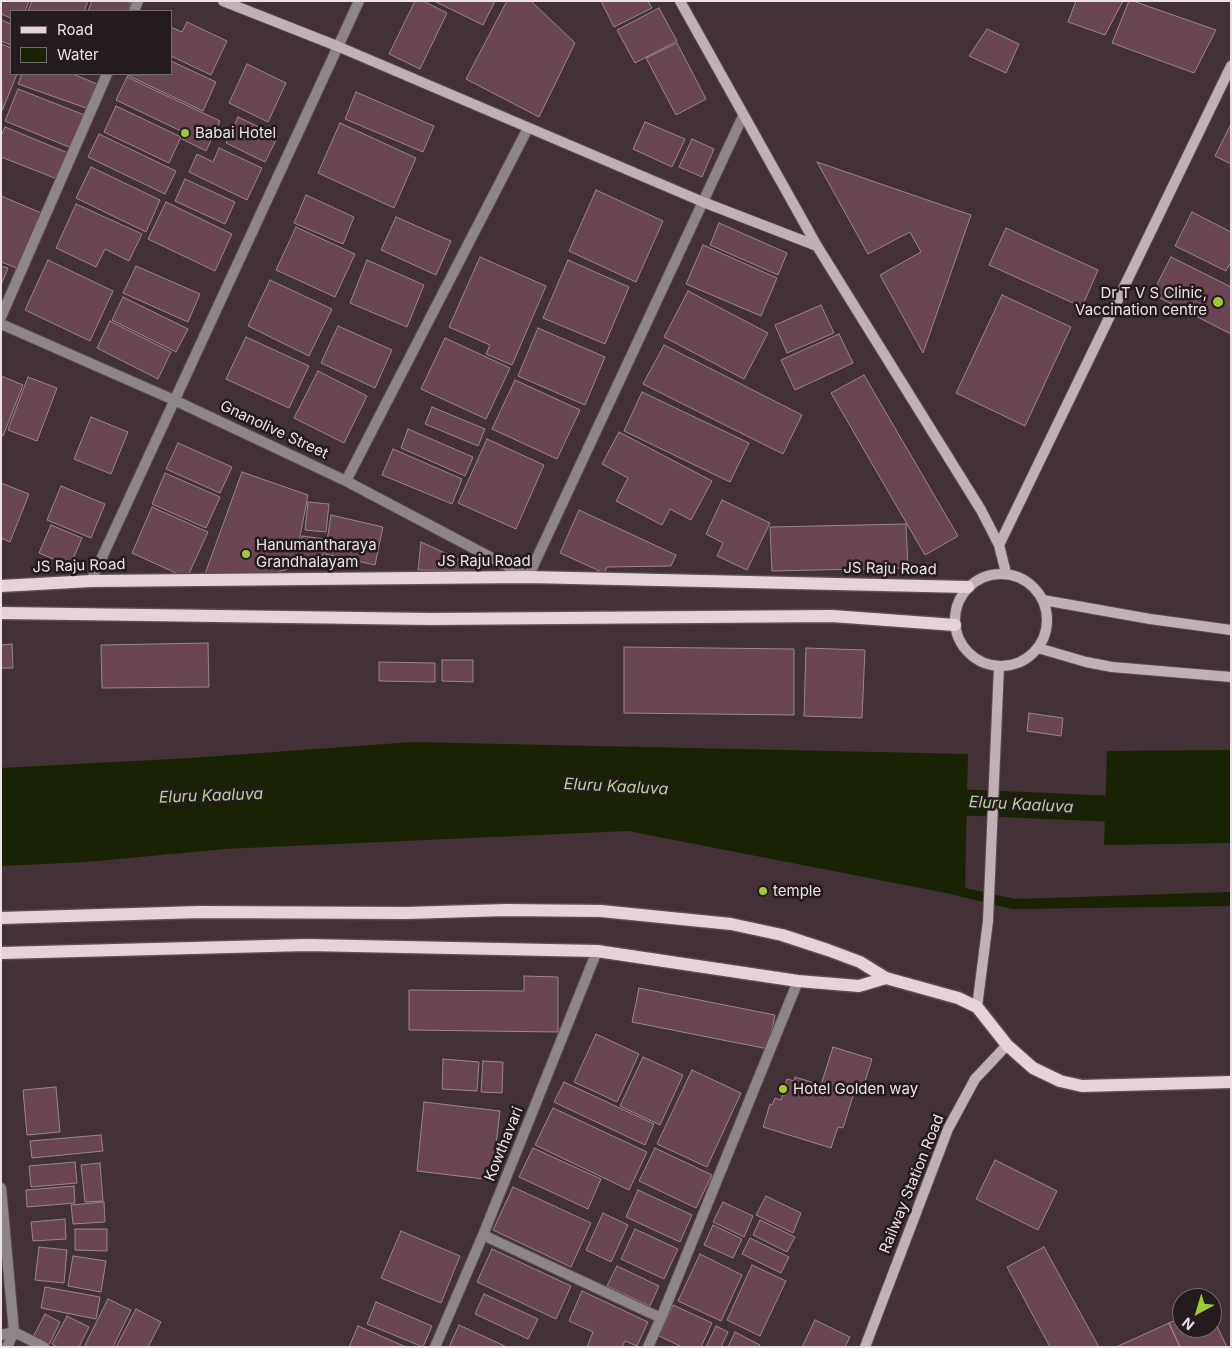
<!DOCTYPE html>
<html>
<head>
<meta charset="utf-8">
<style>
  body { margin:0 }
  #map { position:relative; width:1232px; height:1348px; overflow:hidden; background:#423137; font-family:Inter,sans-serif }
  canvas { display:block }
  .frame { position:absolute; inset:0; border:2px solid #ece1e5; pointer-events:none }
  .legend { position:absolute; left:10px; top:10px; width:162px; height:65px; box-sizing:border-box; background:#231b1e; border:1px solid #736a6e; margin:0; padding:6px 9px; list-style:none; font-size:15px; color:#ece1e5 }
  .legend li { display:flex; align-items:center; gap:10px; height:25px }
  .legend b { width:25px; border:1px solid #736a6e }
  .north { position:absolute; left:1172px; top:1288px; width:50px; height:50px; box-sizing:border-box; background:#231b1e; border:1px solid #736a6e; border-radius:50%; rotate:219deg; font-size:14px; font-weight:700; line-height:20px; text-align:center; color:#ece1e5 }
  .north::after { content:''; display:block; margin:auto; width:18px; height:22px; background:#9cca32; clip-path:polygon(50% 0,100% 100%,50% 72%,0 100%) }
</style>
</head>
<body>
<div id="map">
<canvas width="1232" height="1348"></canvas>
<div class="frame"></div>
<ul class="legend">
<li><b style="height:6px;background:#e5d3d9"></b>Road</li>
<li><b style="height:14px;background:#192303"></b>Water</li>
</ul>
<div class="north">N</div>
</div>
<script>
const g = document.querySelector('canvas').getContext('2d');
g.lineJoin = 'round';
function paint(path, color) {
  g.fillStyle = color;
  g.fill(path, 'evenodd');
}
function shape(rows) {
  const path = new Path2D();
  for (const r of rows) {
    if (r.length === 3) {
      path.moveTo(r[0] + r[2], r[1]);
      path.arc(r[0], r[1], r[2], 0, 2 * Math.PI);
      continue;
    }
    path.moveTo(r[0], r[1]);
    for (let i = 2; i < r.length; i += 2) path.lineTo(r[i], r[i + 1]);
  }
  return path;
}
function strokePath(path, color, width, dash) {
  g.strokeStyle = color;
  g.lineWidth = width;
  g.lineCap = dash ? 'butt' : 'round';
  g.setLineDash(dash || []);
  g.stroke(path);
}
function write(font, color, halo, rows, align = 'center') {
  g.font = font + ' Inter,sans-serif';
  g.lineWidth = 5;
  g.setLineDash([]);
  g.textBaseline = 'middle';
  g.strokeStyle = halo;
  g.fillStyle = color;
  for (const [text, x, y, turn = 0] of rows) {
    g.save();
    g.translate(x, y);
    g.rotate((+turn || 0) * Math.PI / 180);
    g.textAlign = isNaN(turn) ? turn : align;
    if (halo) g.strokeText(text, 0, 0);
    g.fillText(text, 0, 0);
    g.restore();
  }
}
paint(shape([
  [413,742,968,754,965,888,1015,899,1231,892,1231,906,1012,909,946,893,628,831,224,849,87,862,1,866,1,768,191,758],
  [1231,750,1231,843,1104,845,1107,751]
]), '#192303');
strokePath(shape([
  [932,801,1140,810]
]), '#192303', 26);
const building = shape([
  [1,1,29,1,25,11,11,11,11,18,1,14,1,1],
  [32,1,88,1,84,11,28,11,32,1],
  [92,1,127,1,131,3,128,11,88,11,92,1],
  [415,1,423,1,447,13,420,69,389,54,415,1],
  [434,1,495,1,483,25,434,1],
  [507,1,531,1,575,43,539,117,466,79,507,1],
  [601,1,648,1,652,8,614,27,601,1],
  [1076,1,1123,1,1105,35,1068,22,1076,1],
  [1129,1,1133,1,1216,30,1194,73,1112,43,1129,1],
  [659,8,677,41,635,63,617,30,659,8],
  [1,20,11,24,11,45,1,41,1,20],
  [187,22,227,41,211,75,171,56,171,27,182,32,187,22],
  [987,29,1019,44,1006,73,969,56,987,29],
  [677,43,706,99,676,115,646,58,677,43],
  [1,44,11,48,11,74,17,74,2,111,1,44],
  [171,61,216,82,203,111,127,75,171,74,171,61],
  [247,64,286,83,268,122,229,103,247,64],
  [22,74,73,74,97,84,86,108,18,84,22,74],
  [127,77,220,121,206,151,182,139,185,133,116,100,127,77],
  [18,89,87,116,74,149,5,121,18,89],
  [356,92,434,126,423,152,345,119,356,92],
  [116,106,181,137,169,163,104,132,116,106],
  [238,117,278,136,265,162,226,143,238,117],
  [645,122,685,139,672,167,633,149,645,122],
  [340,123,416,158,394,208,318,173,340,123],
  [1231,124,1231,164,1215,156,1231,124],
  [5,127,68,153,57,179,1,157,1,136,5,127],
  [99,134,176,171,165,194,88,157,99,134],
  [692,139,714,149,702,177,679,167,692,139],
  [219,148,262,168,247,200,189,172,197,154,213,162,219,148],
  [817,162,971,215,923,353,880,275,921,252,910,232,868,254,817,162],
  [91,167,160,200,146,232,76,198,91,167],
  [185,179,235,202,225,224,175,201,185,179],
  [596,190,663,221,636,282,569,251,596,190],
  [306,195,354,217,343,244,294,223,306,195],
  [1,196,44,214,22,270,1,262,1,196],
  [166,202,232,234,215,271,148,239,166,202],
  [76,204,142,234,129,261,105,249,96,267,56,248,76,204],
  [1192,212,1231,232,1231,262,1226,271,1175,246,1192,212],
  [396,217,451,241,436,275,381,250,396,217],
  [719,223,787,253,778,275,710,245,719,223],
  [296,227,355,254,335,297,276,270,296,227],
  [1006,228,1098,270,1082,307,989,265,1006,228],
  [703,245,777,278,761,316,686,284,703,245],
  [480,257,546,286,512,365,486,354,490,345,449,327,480,257],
  [1171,257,1231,287,1231,334,1152,294,1171,257],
  [48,260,113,291,90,341,25,310,48,260],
  [367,260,424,285,407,327,350,303,367,260],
  [568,260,629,287,605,344,543,318,568,260],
  [1,266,8,268,1,285,1,266],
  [136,266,200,294,188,322,123,293,136,266],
  [270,280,332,309,309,356,248,326,270,280],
  [688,291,768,333,744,379,664,337,688,291],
  [1002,295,1071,327,1025,426,956,393,1002,295],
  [123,297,188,329,176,352,112,320,123,297],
  [821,305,834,333,787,353,775,325,821,305],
  [110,321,171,352,158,379,97,348,110,321],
  [338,326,392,350,375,388,321,363,338,326],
  [538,328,605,357,585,405,518,376,538,328],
  [839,334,853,363,795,390,781,360,839,334],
  [246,337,309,366,289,408,226,379,246,337],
  [445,338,510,368,486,419,421,389,445,338],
  [664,345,802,415,783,454,643,384,664,345],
  [318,371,367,396,344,443,294,418,318,371],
  [864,375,958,536,925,555,831,393,864,375],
  [1,376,23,385,3,436,1,436,1,376],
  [28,377,57,388,37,441,8,430,28,377],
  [515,380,580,410,557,459,492,429,515,380],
  [642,392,749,443,730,482,624,431,642,392],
  [432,407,485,429,478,446,425,424,432,407],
  [91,417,128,432,111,474,74,459,91,417],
  [408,429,473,457,465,476,401,448,408,429],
  [619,432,712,481,691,520,670,509,662,525,616,501,628,478,602,464,619,432],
  [487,439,544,465,516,529,458,503,487,439],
  [178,443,232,467,220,493,166,469,178,443],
  [393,449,462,479,452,504,382,475,393,449],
  [242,472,308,495,294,567,272,574,205,574,242,472],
  [165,473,220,497,206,528,152,504,165,473],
  [1,483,29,494,10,542,1,538,1,483],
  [61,486,105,504,91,538,47,520,61,486],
  [722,500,770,523,747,570,717,556,723,543,706,534,722,500],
  [308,502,329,504,326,532,305,530,308,502],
  [152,507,208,532,187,578,132,553,152,507],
  [579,510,676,555,671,566,607,567,604,573,560,553,579,510],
  [331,515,383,527,375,565,325,554,331,515],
  [906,524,908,568,772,571,770,527,906,524],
  [51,525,82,538,70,566,39,553,51,525],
  [302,536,325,539,321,567,299,564,302,536],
  [421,542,484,571,418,570,421,542],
  [208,643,209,687,102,688,101,645,208,643],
  [12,644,13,668,1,668,1,645,12,644],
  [624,647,794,649,794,715,624,713,624,647],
  [806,648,865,650,862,718,804,716,806,648],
  [442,660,473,660,473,682,442,681,442,660],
  [379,662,435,663,435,682,379,681,379,662],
  [1029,713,1063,718,1061,736,1027,731,1029,713],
  [524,976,558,977,558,1032,409,1030,409,990,524,991,524,976],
  [639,988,775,1015,768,1049,632,1022,639,988],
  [596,1034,639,1054,617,1102,574,1082,596,1034],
  [833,1047,872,1059,864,1085,857,1083,843,1128,838,1127,831,1148,763,1127,770,1104,772,1105,775,1098,781,1100,787,1079,794,1081,795,1077,821,1085,833,1047],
  [643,1057,683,1075,660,1125,620,1106,643,1057],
  [443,1059,479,1062,477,1091,442,1089,443,1059],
  [483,1061,503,1062,502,1093,481,1092,483,1061],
  [692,1070,741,1093,707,1167,657,1144,692,1070],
  [564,1082,654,1124,645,1145,554,1102,564,1082],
  [56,1087,60,1132,27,1135,23,1090,56,1087],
  [424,1102,500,1111,492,1180,417,1171,424,1102],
  [553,1108,647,1152,629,1190,535,1145,553,1108],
  [101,1135,103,1151,32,1158,30,1141,101,1135],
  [533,1148,601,1179,588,1209,519,1177,533,1148],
  [655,1148,712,1175,696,1208,639,1181,655,1148],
  [995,1160,1057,1191,1038,1230,976,1199,995,1160],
  [75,1162,77,1183,31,1187,29,1166,75,1162],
  [100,1163,103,1201,85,1202,81,1165,100,1163],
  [74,1186,75,1203,27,1207,26,1190,74,1186],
  [513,1187,591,1223,571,1267,493,1230,513,1187],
  [638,1190,692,1215,680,1242,626,1217,638,1190],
  [766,1196,801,1213,793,1233,756,1215,766,1196],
  [104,1202,105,1222,73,1224,71,1205,104,1202],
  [723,1202,753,1216,744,1237,713,1222,723,1202],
  [603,1213,628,1225,611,1262,586,1250,603,1213],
  [65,1219,66,1239,33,1241,31,1222,65,1219],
  [760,1220,795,1237,787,1252,753,1235,760,1220],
  [713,1225,742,1239,733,1258,704,1245,713,1225],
  [75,1229,107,1229,107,1251,75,1250,75,1229],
  [635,1229,678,1249,664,1279,621,1259,635,1229],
  [401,1231,460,1256,441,1303,381,1278,401,1231],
  [750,1238,789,1257,781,1273,742,1254,750,1238],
  [39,1247,67,1250,64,1283,35,1280,39,1247],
  [1044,1247,1099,1347,1050,1347,1007,1267,1044,1247],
  [492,1249,571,1286,556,1319,477,1282,492,1249],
  [700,1254,742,1275,721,1321,678,1301,700,1254],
  [73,1256,106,1261,101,1292,68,1286,73,1256],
  [752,1265,786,1281,760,1336,727,1320,752,1265],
  [617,1266,659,1286,650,1306,607,1286,617,1266],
  [45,1287,100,1297,96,1319,41,1308,45,1287],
  [582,1291,648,1322,637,1346,625,1341,622,1347,587,1347,593,1332,569,1321,582,1291],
  [484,1294,538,1319,528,1339,475,1314,484,1294],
  [108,1299,131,1310,113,1347,84,1347,108,1299],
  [376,1302,432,1326,423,1347,367,1324,376,1302],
  [673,1305,712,1323,701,1347,682,1347,659,1336,673,1305],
  [136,1309,161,1322,148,1347,116,1347,136,1309],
  [45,1314,60,1322,49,1345,33,1337,45,1314],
  [67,1316,89,1327,79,1347,57,1347,52,1344,67,1316],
  [1212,1316,1227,1347,1180,1347,1169,1323,1182,1317,1182,1328,1212,1328,1212,1316],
  [815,1320,850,1337,845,1347,802,1347,815,1320],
  [1169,1323,1180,1347,1116,1347,1169,1323],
  [459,1325,507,1347,449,1347,459,1325],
  [358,1326,406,1347,349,1347,358,1326],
  [716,1326,728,1332,721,1347,706,1347,716,1326],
  [735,1332,760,1345,759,1347,728,1347,735,1332]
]);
paint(building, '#6a4553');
strokePath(building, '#9a868c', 1);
const street = shape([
  [134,11,138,1],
  [1,317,107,74],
  [1,324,174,400,346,481,528,577,743,116],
  [346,481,528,128],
  [91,581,359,1],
  [1,1188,14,1332,7,1347],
  [483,1235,661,1318],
  [1,1335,14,1332,44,1347],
  [435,1347,483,1235,597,951],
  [648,1347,661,1318,798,981]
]);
const secondary = shape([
  [223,1,337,46,703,202,817,246],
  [680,1,817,246,981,510,999,545,1006,573],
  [999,545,1231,66],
  [1001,620,46],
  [1043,600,1150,619,1231,630],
  [1038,648,1086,662,1112,667,1231,677],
  [977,1007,988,921,999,666],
  [865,1347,948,1129,975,1079,1007,1045]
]);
const primary = shape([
  [1,586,91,581,528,577,968,587],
  [1,613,431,619,832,616,955,625],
  [1,918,200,912,406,913,506,910,601,911,731,924,782,935,828,950,860,962,886,978,958,998,977,1007,1007,1045,1033,1068,1060,1081,1082,1086,1231,1082],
  [1,953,307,945,597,951,798,981,859,986,886,978]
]);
strokePath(street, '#5d4d53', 12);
strokePath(secondary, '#5d4d53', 12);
strokePath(primary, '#5d4d53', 15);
strokePath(street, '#8e8588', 10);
strokePath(secondary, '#bfb1b5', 10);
strokePath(primary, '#e5d3d9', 12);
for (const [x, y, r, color] of [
  [185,133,5,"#9cca32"],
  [1218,302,6,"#9cca32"],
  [246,554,5,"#9cca32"],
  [763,891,5,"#9cca32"],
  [783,1089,5,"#9cca32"]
]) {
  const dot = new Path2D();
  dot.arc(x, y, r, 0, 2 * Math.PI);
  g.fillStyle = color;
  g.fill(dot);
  strokePath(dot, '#231b1e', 2);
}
write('15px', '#ece1e5', '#231b1e', [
  ["Babai Hotel",195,133],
  ["Dr T V S Clinic,",1207,293,"right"],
  ["Vaccination centre",1207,310,"right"],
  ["Hanumantharaya",256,545],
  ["Grandhalayam",256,562],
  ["temple",773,891],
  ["Hotel Golden way",793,1089]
], 'left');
write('15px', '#ece1e5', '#231b1e', [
  ["Gnanolive Street",274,430,25],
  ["JS Raju Road",484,561],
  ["JS Raju Road",79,566,-2],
  ["JS Raju Road",890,569,1],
  ["Kowthavari",504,1144,-68],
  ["Railway Station Road",912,1184,-68]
]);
write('italic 16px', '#b8d093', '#231b1e', [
  ["Eluru Kaaluva",616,787,3],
  ["Eluru Kaaluva",211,796,-2],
  ["Eluru Kaaluva",1021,805,3]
]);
</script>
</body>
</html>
